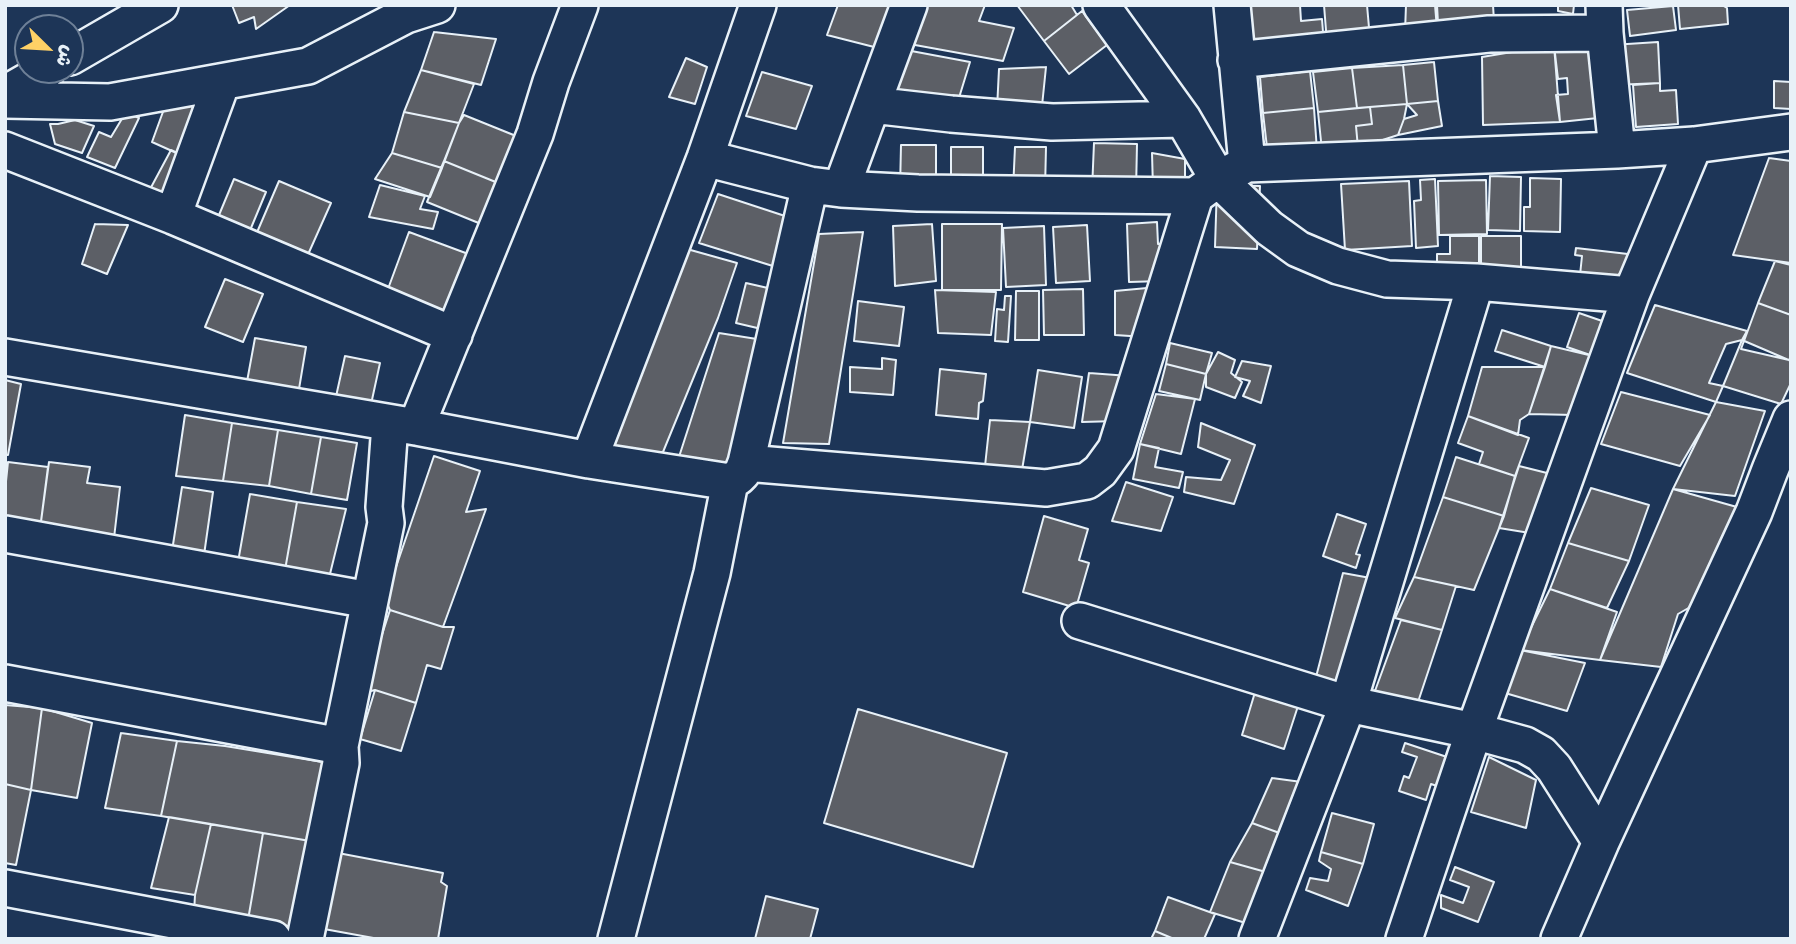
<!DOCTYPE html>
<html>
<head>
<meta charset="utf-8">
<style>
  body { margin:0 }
  #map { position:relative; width:1796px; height:944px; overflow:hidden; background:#1d3557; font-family:Mali,"Playpen Sans Arabic",sans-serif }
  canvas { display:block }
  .frame { position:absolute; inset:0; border:7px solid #e8f1f8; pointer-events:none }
  .north { position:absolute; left:14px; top:14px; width:70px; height:70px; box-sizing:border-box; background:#1d3557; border:2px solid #6e8097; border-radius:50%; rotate:114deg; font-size:19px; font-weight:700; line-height:28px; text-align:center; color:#e8f1f8 }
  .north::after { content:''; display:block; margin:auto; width:24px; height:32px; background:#ffd166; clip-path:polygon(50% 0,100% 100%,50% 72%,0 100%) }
</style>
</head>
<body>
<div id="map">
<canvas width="1796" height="944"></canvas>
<div class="frame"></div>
<div class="north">ش</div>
</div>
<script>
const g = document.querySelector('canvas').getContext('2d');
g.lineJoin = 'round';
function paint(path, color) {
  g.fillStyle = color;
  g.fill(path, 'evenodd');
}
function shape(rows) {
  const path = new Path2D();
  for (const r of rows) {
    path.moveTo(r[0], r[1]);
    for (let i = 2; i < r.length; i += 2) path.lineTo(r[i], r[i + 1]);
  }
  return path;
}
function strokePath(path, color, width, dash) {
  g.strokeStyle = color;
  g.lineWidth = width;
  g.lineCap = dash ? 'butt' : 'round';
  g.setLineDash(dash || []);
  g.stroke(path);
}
const building = shape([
  [232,5,290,5,256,29,254,17,239,23,232,5],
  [838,5,890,5,878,48,827,35,838,5],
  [923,5,985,5,979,21,1014,28,1003,61,904,43,923,5],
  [1017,5,1071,5,1077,15,1044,41,1017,5],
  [1300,5,1301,21,1322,19,1324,45,1252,51,1248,6,1300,5],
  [1324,5,1367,5,1370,39,1327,43,1324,5],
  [1406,5,1435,5,1437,29,1405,32,1406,5],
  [1437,5,1493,5,1494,21,1438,23,1437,5],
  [1558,5,1574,5,1573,14,1558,11,1558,5],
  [1678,5,1722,5,1727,8,1728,24,1680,29,1678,5],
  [1673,6,1676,30,1630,36,1627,10,1673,6],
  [1082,11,1107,45,1069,74,1044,41,1082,11],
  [434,32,496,39,481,85,421,70,434,32],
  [1590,41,1598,118,1560,122,1556,95,1568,94,1567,78,1558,79,1554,45,1590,41],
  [1658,42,1660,83,1614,85,1612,45,1658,42],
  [1554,45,1560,122,1483,125,1482,57,1554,45],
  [906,50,970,62,958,101,893,91,906,50],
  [686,58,707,67,695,104,669,97,686,58],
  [1434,62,1438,101,1407,104,1403,65,1434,62],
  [1403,65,1407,104,1357,108,1352,68,1403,65],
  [1046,67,1042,106,997,109,999,69,1046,67],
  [1352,68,1357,108,1318,112,1313,72,1352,68],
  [421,70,474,84,459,123,404,112,421,70],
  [1310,71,1314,108,1263,113,1260,77,1310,71],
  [762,72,812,86,796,129,746,116,762,72],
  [1774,81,1791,82,1791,109,1774,108,1774,81],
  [1660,83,1660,91,1676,90,1678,124,1636,127,1633,85,1660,83],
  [1438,101,1442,126,1398,135,1404,119,1417,115,1407,104,1438,101],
  [209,104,192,160,152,142,164,109,209,104],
  [1407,104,1404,119,1398,135,1358,148,1356,126,1372,124,1370,107,1407,104],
  [1370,107,1372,124,1356,126,1358,148,1322,151,1318,112,1370,107],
  [1314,108,1317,151,1268,156,1263,113,1314,108],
  [126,112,139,118,115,168,87,157,99,132,111,137,126,112],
  [404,112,459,123,442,168,392,153,404,112],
  [464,115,521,138,503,185,444,161,459,123,464,115],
  [75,120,94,126,82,153,55,144,50,124,58,124,75,120],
  [1094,143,1137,144,1136,191,1092,190,1094,143],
  [901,145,936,145,936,190,900,189,901,145],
  [951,147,983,147,983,190,951,190,951,147],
  [1015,147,1046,147,1045,190,1013,190,1015,147],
  [171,150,192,160,176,205,148,193,171,150],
  [392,153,442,168,430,197,375,179,392,153],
  [1152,153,1185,159,1185,190,1153,189,1152,153],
  [1769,158,1791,161,1791,263,1733,255,1769,158],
  [444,161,503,185,486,226,427,202,444,161],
  [1490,176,1521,177,1520,231,1488,230,1490,176],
  [1530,178,1561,179,1560,232,1524,231,1524,207,1530,207,1530,178],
  [234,179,266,192,246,240,214,227,234,179],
  [1435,179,1438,246,1416,248,1414,201,1421,200,1420,180,1435,179],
  [1486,180,1487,234,1439,235,1438,181,1486,180],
  [279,181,331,203,306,259,255,237,279,181],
  [1409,181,1412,246,1345,250,1341,184,1409,181],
  [380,185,425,196,420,209,438,212,433,229,369,217,380,185],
  [1217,185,1260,186,1257,249,1215,247,1217,185],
  [718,194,788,217,776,267,699,243,718,194],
  [1157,222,1158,244,1173,243,1162,281,1129,282,1127,224,1157,222],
  [95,224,128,225,107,274,82,264,95,224],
  [932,224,936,281,895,286,893,226,932,224],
  [942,224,1002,224,1001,290,942,290,942,224],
  [1087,225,1090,281,1056,283,1053,227,1087,225],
  [1044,226,1046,285,1006,287,1003,228,1044,226],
  [409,232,471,255,447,320,385,297,409,232],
  [863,232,829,444,783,443,819,234,863,232],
  [1450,236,1479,236,1479,277,1437,276,1437,254,1450,254,1450,236],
  [1481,236,1521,236,1521,279,1481,278,1481,236],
  [1576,248,1628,254,1623,290,1580,275,1582,256,1575,255,1576,248],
  [687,249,737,263,718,318,663,452,609,453,687,249],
  [1775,261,1791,265,1791,315,1758,303,1775,261],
  [225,279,263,294,243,342,205,327,225,279],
  [746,283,781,291,770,331,736,323,746,283],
  [1158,287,1145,337,1115,335,1115,291,1158,287],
  [1083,289,1084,335,1044,335,1043,290,1083,289],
  [935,290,996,292,991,335,938,333,935,290],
  [1016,291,1039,291,1039,340,1015,340,1016,291],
  [1005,296,1011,296,1008,342,995,341,997,309,1004,310,1005,296],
  [858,301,904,307,899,346,854,341,858,301],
  [1758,303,1791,315,1791,357,1789,360,1741,349,1758,303],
  [1655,305,1747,331,1742,340,1726,344,1709,383,1723,386,1716,402,1627,373,1655,305],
  [1579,313,1605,322,1593,356,1567,347,1579,313],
  [1502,330,1551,346,1545,367,1495,351,1502,330],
  [719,333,763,340,727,467,678,460,719,333],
  [255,338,306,347,298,395,246,387,255,338],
  [1742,340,1791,361,1791,383,1781,404,1723,386,1742,340],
  [1170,343,1212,353,1206,374,1166,364,1170,343],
  [1551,346,1593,356,1574,415,1529,414,1551,346],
  [1218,352,1235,360,1231,373,1242,382,1235,398,1206,387,1206,374,1218,352],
  [345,356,380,363,370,409,335,401,345,356],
  [882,358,896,360,893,395,850,392,850,367,882,369,882,358],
  [1242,361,1271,366,1261,403,1243,396,1250,381,1235,377,1242,361],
  [1166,364,1206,374,1200,400,1159,391,1166,364],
  [1482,367,1545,367,1529,414,1520,420,1518,435,1468,416,1482,367],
  [940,369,986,374,983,401,979,403,978,419,936,415,940,369],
  [1038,370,1082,377,1074,428,1030,422,1038,370],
  [1089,373,1129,376,1117,421,1082,422,1089,373],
  [5,380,21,384,8,455,5,455,5,380],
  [1621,392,1710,415,1680,466,1601,444,1621,392],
  [1156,394,1195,399,1181,454,1140,444,1156,394],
  [1716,402,1765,411,1735,496,1673,489,1716,402],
  [185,415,232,423,223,481,176,476,185,415],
  [1468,416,1529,438,1515,476,1479,464,1483,452,1458,443,1468,416],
  [990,420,1030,422,1022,470,985,466,990,420],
  [232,423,278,430,269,486,223,481,232,423],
  [1201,423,1255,445,1234,504,1184,492,1186,477,1221,480,1230,460,1198,447,1201,423],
  [278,430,321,437,311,494,269,486,278,430],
  [321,437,357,443,347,500,311,494,321,437],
  [1140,444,1159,448,1155,467,1183,472,1179,488,1133,479,1140,444],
  [434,456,480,471,466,512,486,509,443,627,390,610,385,599,434,456],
  [1456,457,1515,476,1504,516,1443,497,1456,457],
  [8,462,48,467,40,529,5,523,5,491,8,462],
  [49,462,90,467,87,483,120,487,114,538,40,529,49,462],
  [1519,466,1555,475,1536,534,1499,528,1519,466],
  [1126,482,1173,497,1161,531,1112,521,1126,482],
  [182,487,213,492,204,555,172,551,182,487],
  [1591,488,1649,505,1629,561,1568,543,1591,488],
  [1673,489,1751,511,1699,602,1678,614,1661,667,1600,660,1673,489],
  [250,494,297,502,285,570,238,562,250,494],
  [1443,497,1504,516,1474,590,1414,577,1443,497],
  [297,502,346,509,329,578,285,570,297,502],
  [1337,514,1366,524,1356,554,1360,555,1356,568,1323,556,1337,514],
  [1044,516,1088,529,1079,560,1089,563,1076,608,1023,592,1044,516],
  [1568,543,1629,561,1607,608,1550,589,1568,543],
  [1343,573,1376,579,1341,688,1316,677,1343,573],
  [1414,577,1456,586,1442,630,1395,618,1414,577],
  [1550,589,1617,612,1600,660,1520,650,1550,589],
  [390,610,443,627,454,627,441,669,427,665,416,703,375,690,363,693,390,610],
  [1401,620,1442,630,1417,705,1372,699,1401,620],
  [1520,650,1585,663,1567,711,1505,693,1520,650],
  [1256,689,1299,703,1284,749,1242,735,1256,689],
  [375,690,416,703,401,751,360,739,375,690],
  [5,705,42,708,31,790,5,784,5,705],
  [42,708,92,723,77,798,31,790,42,708],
  [858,709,1007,753,973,867,824,823,858,709],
  [121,733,177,741,161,816,105,808,121,733],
  [177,741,225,746,335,764,316,842,161,816,177,741],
  [1405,743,1462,762,1452,791,1431,784,1426,800,1399,791,1404,776,1409,778,1417,757,1402,752,1405,743],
  [1489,757,1536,780,1526,828,1471,812,1489,757],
  [1272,778,1309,783,1285,835,1252,823,1272,778],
  [5,784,31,790,16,865,5,863,5,784],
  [1332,813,1374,824,1363,864,1321,852,1332,813],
  [169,817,211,824,195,895,151,888,169,817],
  [1252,823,1285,835,1273,874,1230,862,1252,823],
  [211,824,263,833,248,920,194,913,195,895,211,824],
  [263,833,316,842,301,930,248,920,263,833],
  [1321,852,1363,864,1348,906,1306,890,1310,878,1328,881,1331,869,1319,861,1321,852],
  [338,853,443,873,441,882,447,886,438,939,379,939,324,929,338,853],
  [1230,862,1273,874,1252,925,1210,912,1230,862],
  [1455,867,1494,882,1478,922,1441,908,1441,895,1463,903,1469,887,1450,880,1455,867],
  [766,896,818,909,810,939,755,939,766,896],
  [1168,897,1215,914,1204,939,1174,939,1155,931,1168,897],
  [1155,931,1174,939,1151,939,1155,931]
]);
paint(building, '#5c5f66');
strokePath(building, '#e8f1f8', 2);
const minor = shape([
  [1101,5,1183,119,1218,179,1269,228,1298,249,1338,266,1387,279,1476,282,1631,295],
  [1232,5,1247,164],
  [1604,5,1605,33,1617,150],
  [70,57,160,5],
  [1236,60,1489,34,1605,33],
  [5,94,47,70],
  [5,100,110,102,308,66,406,15,437,5],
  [872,105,951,114,1052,122,1183,119],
  [5,150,173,216,454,335],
  [705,158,810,185,841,189,918,193,1195,196,1218,179,1247,164,1617,150,1694,145,1791,132],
  [841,189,909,5],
  [173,216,222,82],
  [5,357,416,427,589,460,730,482,738,477,742,473,746,463,810,185],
  [416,427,535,134,551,82,580,5],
  [589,460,705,158,758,5],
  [746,463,1046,488,1087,481,1100,471,1116,449,1195,196],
  [5,534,369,600],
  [1080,621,1348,704,1474,731,1525,745,1541,754,1554,768,1601,842],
  [5,683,340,746],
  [5,888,273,939],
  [305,939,341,763,340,746,386,523,384,507,390,424],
  [616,939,712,573,730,482],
  [1257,939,1348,704,1476,282],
  [1404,939,1474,731,1631,295,1694,145],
  [1559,939,1601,842,1754,512,1770,470,1791,419]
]);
strokePath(minor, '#e8f1f8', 40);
strokePath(minor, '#1d3557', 35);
</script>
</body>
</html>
